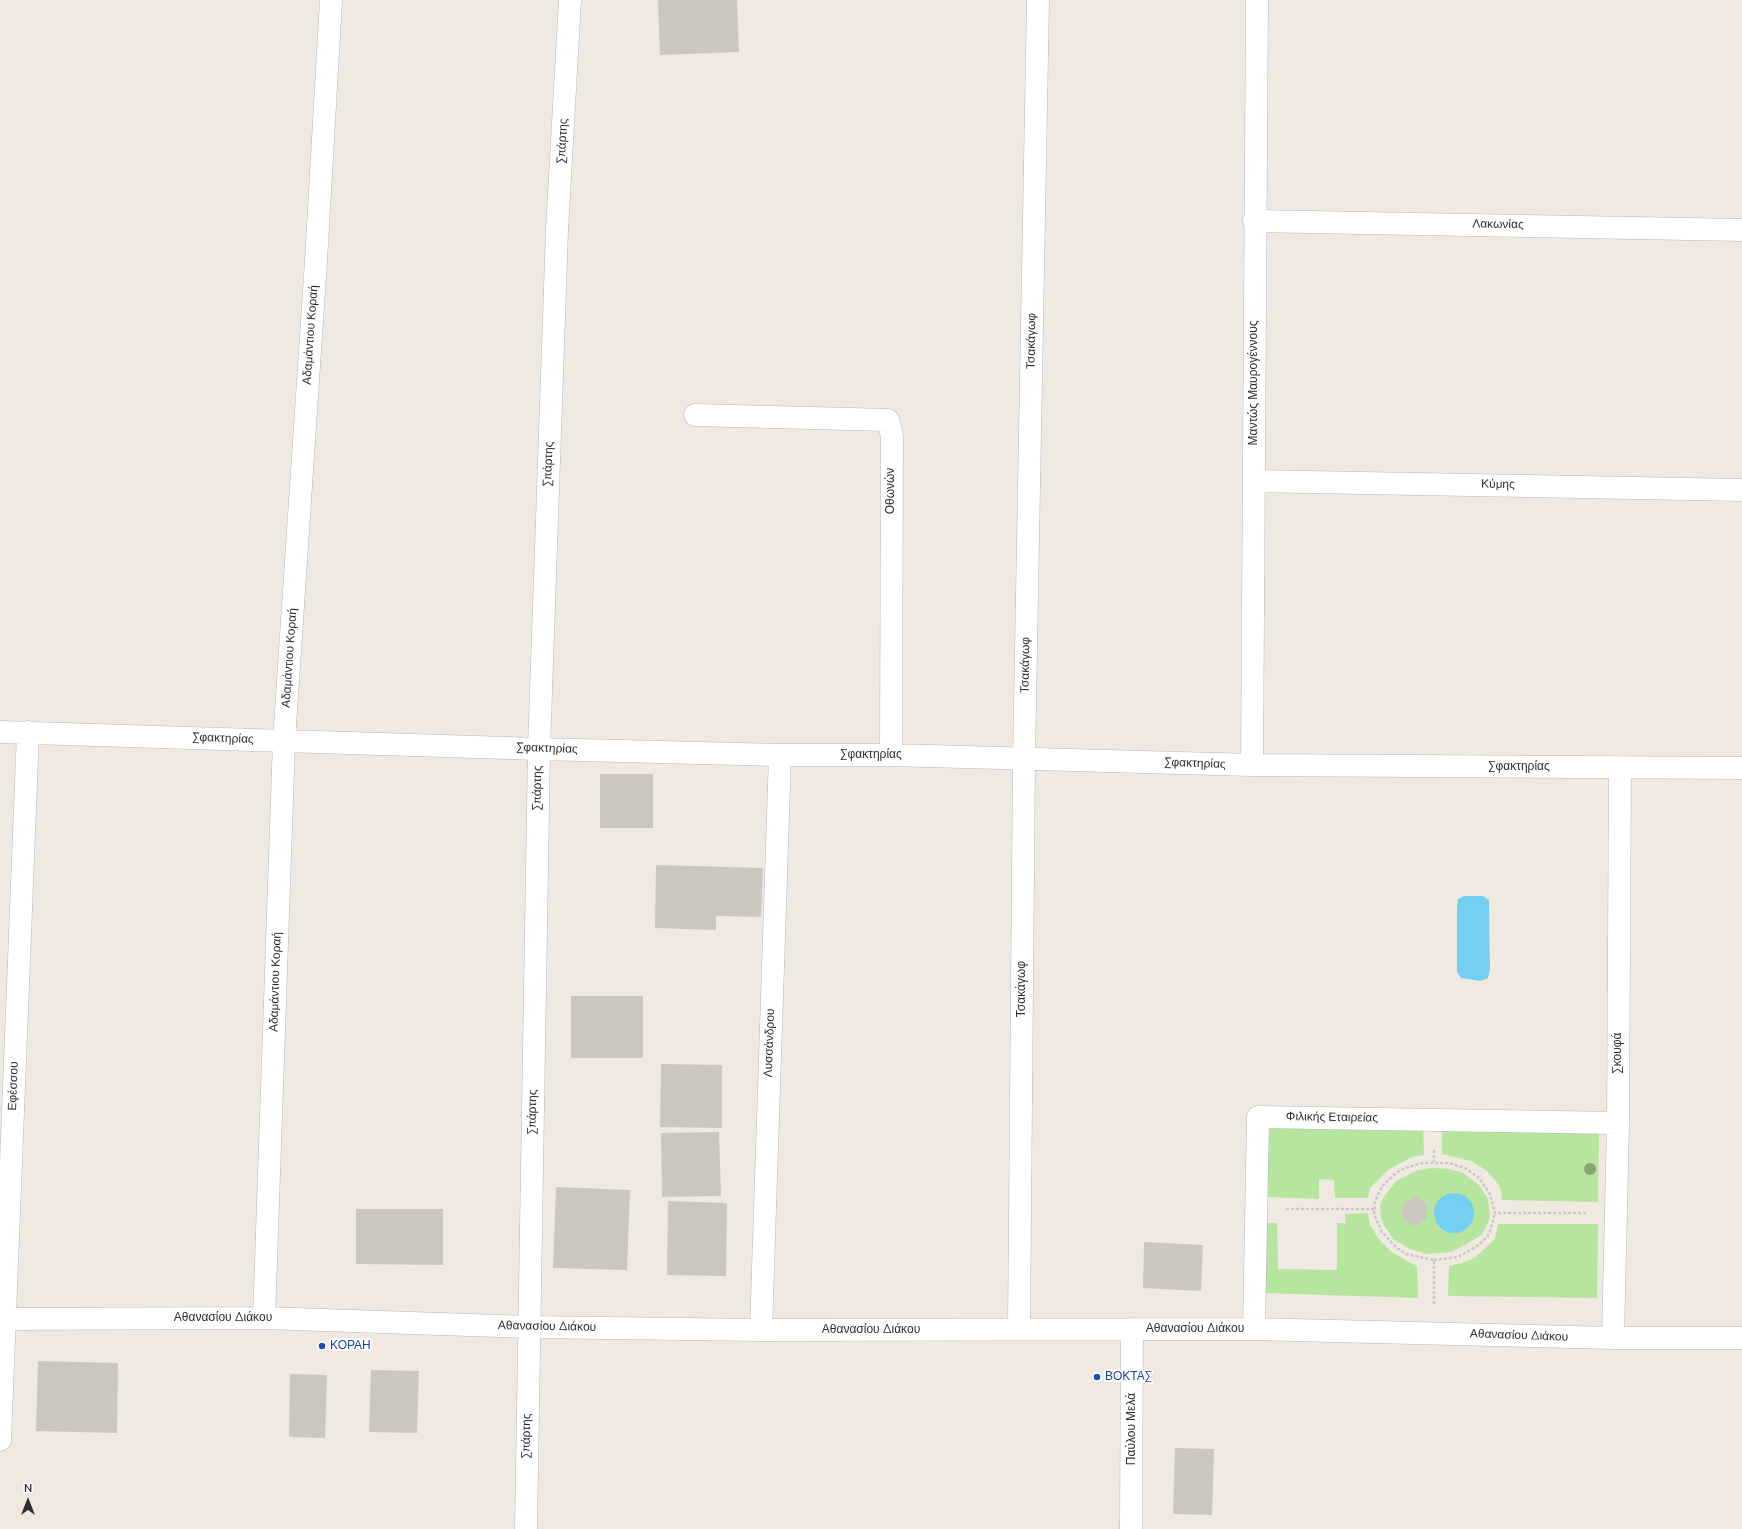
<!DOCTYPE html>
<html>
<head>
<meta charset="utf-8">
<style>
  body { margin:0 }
  #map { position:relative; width:1742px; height:1529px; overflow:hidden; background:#efe9e1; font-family:"Nunito Sans",sans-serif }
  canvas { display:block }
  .north { position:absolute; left:8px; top:1481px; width:40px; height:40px; -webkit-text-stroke:3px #fff; paint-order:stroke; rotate:0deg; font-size:11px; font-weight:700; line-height:16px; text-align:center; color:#2e2e2e }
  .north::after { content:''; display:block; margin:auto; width:14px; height:18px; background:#2e2e2e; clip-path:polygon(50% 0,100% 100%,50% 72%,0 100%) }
</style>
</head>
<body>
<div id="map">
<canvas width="1742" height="1529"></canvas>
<div class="north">N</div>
</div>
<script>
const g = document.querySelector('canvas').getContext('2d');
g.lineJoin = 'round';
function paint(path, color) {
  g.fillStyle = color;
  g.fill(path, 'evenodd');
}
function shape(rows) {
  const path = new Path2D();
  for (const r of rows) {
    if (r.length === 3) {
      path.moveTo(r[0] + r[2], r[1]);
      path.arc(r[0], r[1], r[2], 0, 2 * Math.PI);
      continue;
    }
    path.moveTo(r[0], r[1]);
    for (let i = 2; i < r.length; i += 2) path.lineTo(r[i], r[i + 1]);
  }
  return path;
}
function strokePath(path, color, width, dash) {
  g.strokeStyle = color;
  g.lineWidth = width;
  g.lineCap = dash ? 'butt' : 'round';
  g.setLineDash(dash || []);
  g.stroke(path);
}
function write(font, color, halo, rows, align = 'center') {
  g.font = font + ' "Nunito Sans",sans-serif';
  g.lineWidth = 4;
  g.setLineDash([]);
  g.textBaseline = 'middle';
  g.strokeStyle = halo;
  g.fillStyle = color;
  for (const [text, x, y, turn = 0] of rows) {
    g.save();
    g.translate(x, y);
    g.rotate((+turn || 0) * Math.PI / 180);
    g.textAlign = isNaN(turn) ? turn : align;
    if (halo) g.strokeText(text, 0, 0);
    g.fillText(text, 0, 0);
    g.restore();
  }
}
paint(shape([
  [1264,1125,1423,1126,1424,1155,1412,1157,1388,1170,1370,1188,1368,1198,1335,1198,1334,1180,1319,1179,1319,1199,1265,1197],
  [1442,1126,1599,1129,1598,1202,1502,1200,1501,1190,1496,1181,1486,1170,1471,1161,1442,1154],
  [1432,1168,1450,1169,1463,1173,1479,1185,1488,1199,1490,1218,1482,1235,1452,1252,1427,1254,1410,1249,1394,1240,1383,1224,1381,1217,1380,1206,1383,1198,1396,1181,1418,1170],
  [1368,1213,1370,1225,1381,1242,1393,1253,1417,1266,1418,1298,1264,1293,1263,1223,1277,1223,1278,1269,1337,1270,1337,1223,1345,1223,1345,1214],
  [1498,1224,1598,1224,1597,1298,1448,1296,1449,1266,1462,1263,1476,1257,1495,1239]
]), '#b6e59e');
paint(shape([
  [1464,896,1483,896,1489,900,1490,970,1488,978,1480,981,1461,978,1457,972,1457,907,1458,899],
  [1454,1213,20]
]), '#75cff0');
paint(shape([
  [658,0,737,0,739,52,660,55],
  [600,774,653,774,653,828,600,828],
  [656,865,763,868,761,917,716,916,716,930,655,928],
  [571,996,643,996,643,1058,571,1058],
  [661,1064,722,1065,722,1128,660,1127],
  [719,1132,721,1196,662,1197,661,1133],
  [556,1187,630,1190,627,1270,553,1268],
  [1416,1196,1427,1204,1426,1219,1414,1226,1402,1217,1403,1203],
  [668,1201,727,1203,726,1276,667,1275],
  [356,1209,443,1209,443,1265,356,1264],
  [1144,1242,1203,1245,1201,1291,1143,1288],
  [38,1361,118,1363,117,1433,36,1431],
  [371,1370,419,1371,417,1433,369,1432],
  [290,1374,327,1375,325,1438,289,1437],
  [1175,1448,1214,1449,1212,1515,1173,1514]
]), '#cbc7bf');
const minor = shape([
  [1254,221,1742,230],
  [695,415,888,420,892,436,891,755],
  [1254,481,1742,490],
  [0,732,539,749,780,755,891,755,1252,765,1742,768],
  [1252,765,1257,0],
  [264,1318,284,741,316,261,331,0],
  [0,1319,264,1318,529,1327,761,1330,1254,1329,1613,1338,1742,1338],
  [1019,1329,1024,758,1038,0],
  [1254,1329,1258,1117,1618,1123],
  [761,1330,780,755],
  [1613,1338,1618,1123,1620,768],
  [0,1440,28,732],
  [526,1529,539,749,557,230,570,0],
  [1131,1529,1132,1329]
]);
strokePath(minor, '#b4b7c1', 23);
strokePath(shape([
  [1434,1150,1434,1162],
  [1286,1209,1374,1209],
  [1434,1260,1458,1257,1479,1245,1487,1237,1490,1231,1495,1213],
  [1434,1304,1434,1260,1406,1254,1397,1248,1382,1232,1374,1214,1375,1201,1382,1186,1396,1173,1405,1168,1422,1163,1449,1163,1467,1169,1480,1179,1490,1194,1495,1213,1586,1213]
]), '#c9c9c9', 2.5, [3, 2]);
strokePath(minor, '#fff', 22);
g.fillStyle = '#84a574';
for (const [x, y] of [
  [1590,1169]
]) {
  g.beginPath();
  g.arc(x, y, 6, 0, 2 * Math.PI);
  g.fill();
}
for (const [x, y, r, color] of [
  [322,1346,4,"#1a4fb4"],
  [1097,1377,4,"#1a4fb4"]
]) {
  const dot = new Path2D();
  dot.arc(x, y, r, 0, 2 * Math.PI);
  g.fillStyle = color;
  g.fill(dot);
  strokePath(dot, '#fff', 1.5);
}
write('12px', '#2e2e2e', '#fff', [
  ["Σπάρτης",563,141,-87],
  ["Λακωνίας",1498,225,1],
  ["Αδαμάντιου Κοραή",311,335,-86],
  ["Τσακάγωφ",1032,341,-89],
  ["Μαντώς Μαυρογέννους",1254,383,-90],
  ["Σπάρτης",549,464,-88],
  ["Κύμης",1498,485,1],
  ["Οθωνών",891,491,-90],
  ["Αδαμάντιου Κοραή",290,658,-86],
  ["Τσακάγωφ",1026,665,-89],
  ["Σφακτηρίας",223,739,2],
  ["Σφακτηρίας",547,749,2],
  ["Σφακτηρίας",871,755],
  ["Σφακτηρίας",1195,764,2],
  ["Σφακτηρίας",1519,767],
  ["Σπάρτης",538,788,-89],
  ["Αδαμάντιου Κοραή",276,982,-88],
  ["Τσακάγωφ",1022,989,-90],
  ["Λυσσάνδρου",770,1043,-88],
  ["Σκουφά",1618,1053,-90],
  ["Εφέσσου",14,1086,-88],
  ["Σπάρτης",533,1112,-89],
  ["Φιλικής Εταιρείας",1332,1118,1],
  ["Αθανασίου Διάκου",223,1318],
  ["Αθανασίου Διάκου",547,1327,1],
  ["Αθανασίου Διάκου",1195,1329],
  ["Αθανασίου Διάκου",871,1330],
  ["Αθανασίου Διάκου",1519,1336,2],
  ["Παύλου Μελά",1132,1429,-90],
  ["Σπάρτης",527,1436,-89]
]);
write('12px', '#164399', '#fff', [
  ["ΚΟΡΑΗ",330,1346],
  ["ΒΟΚΤΑΣ",1105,1377]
], 'left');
</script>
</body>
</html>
